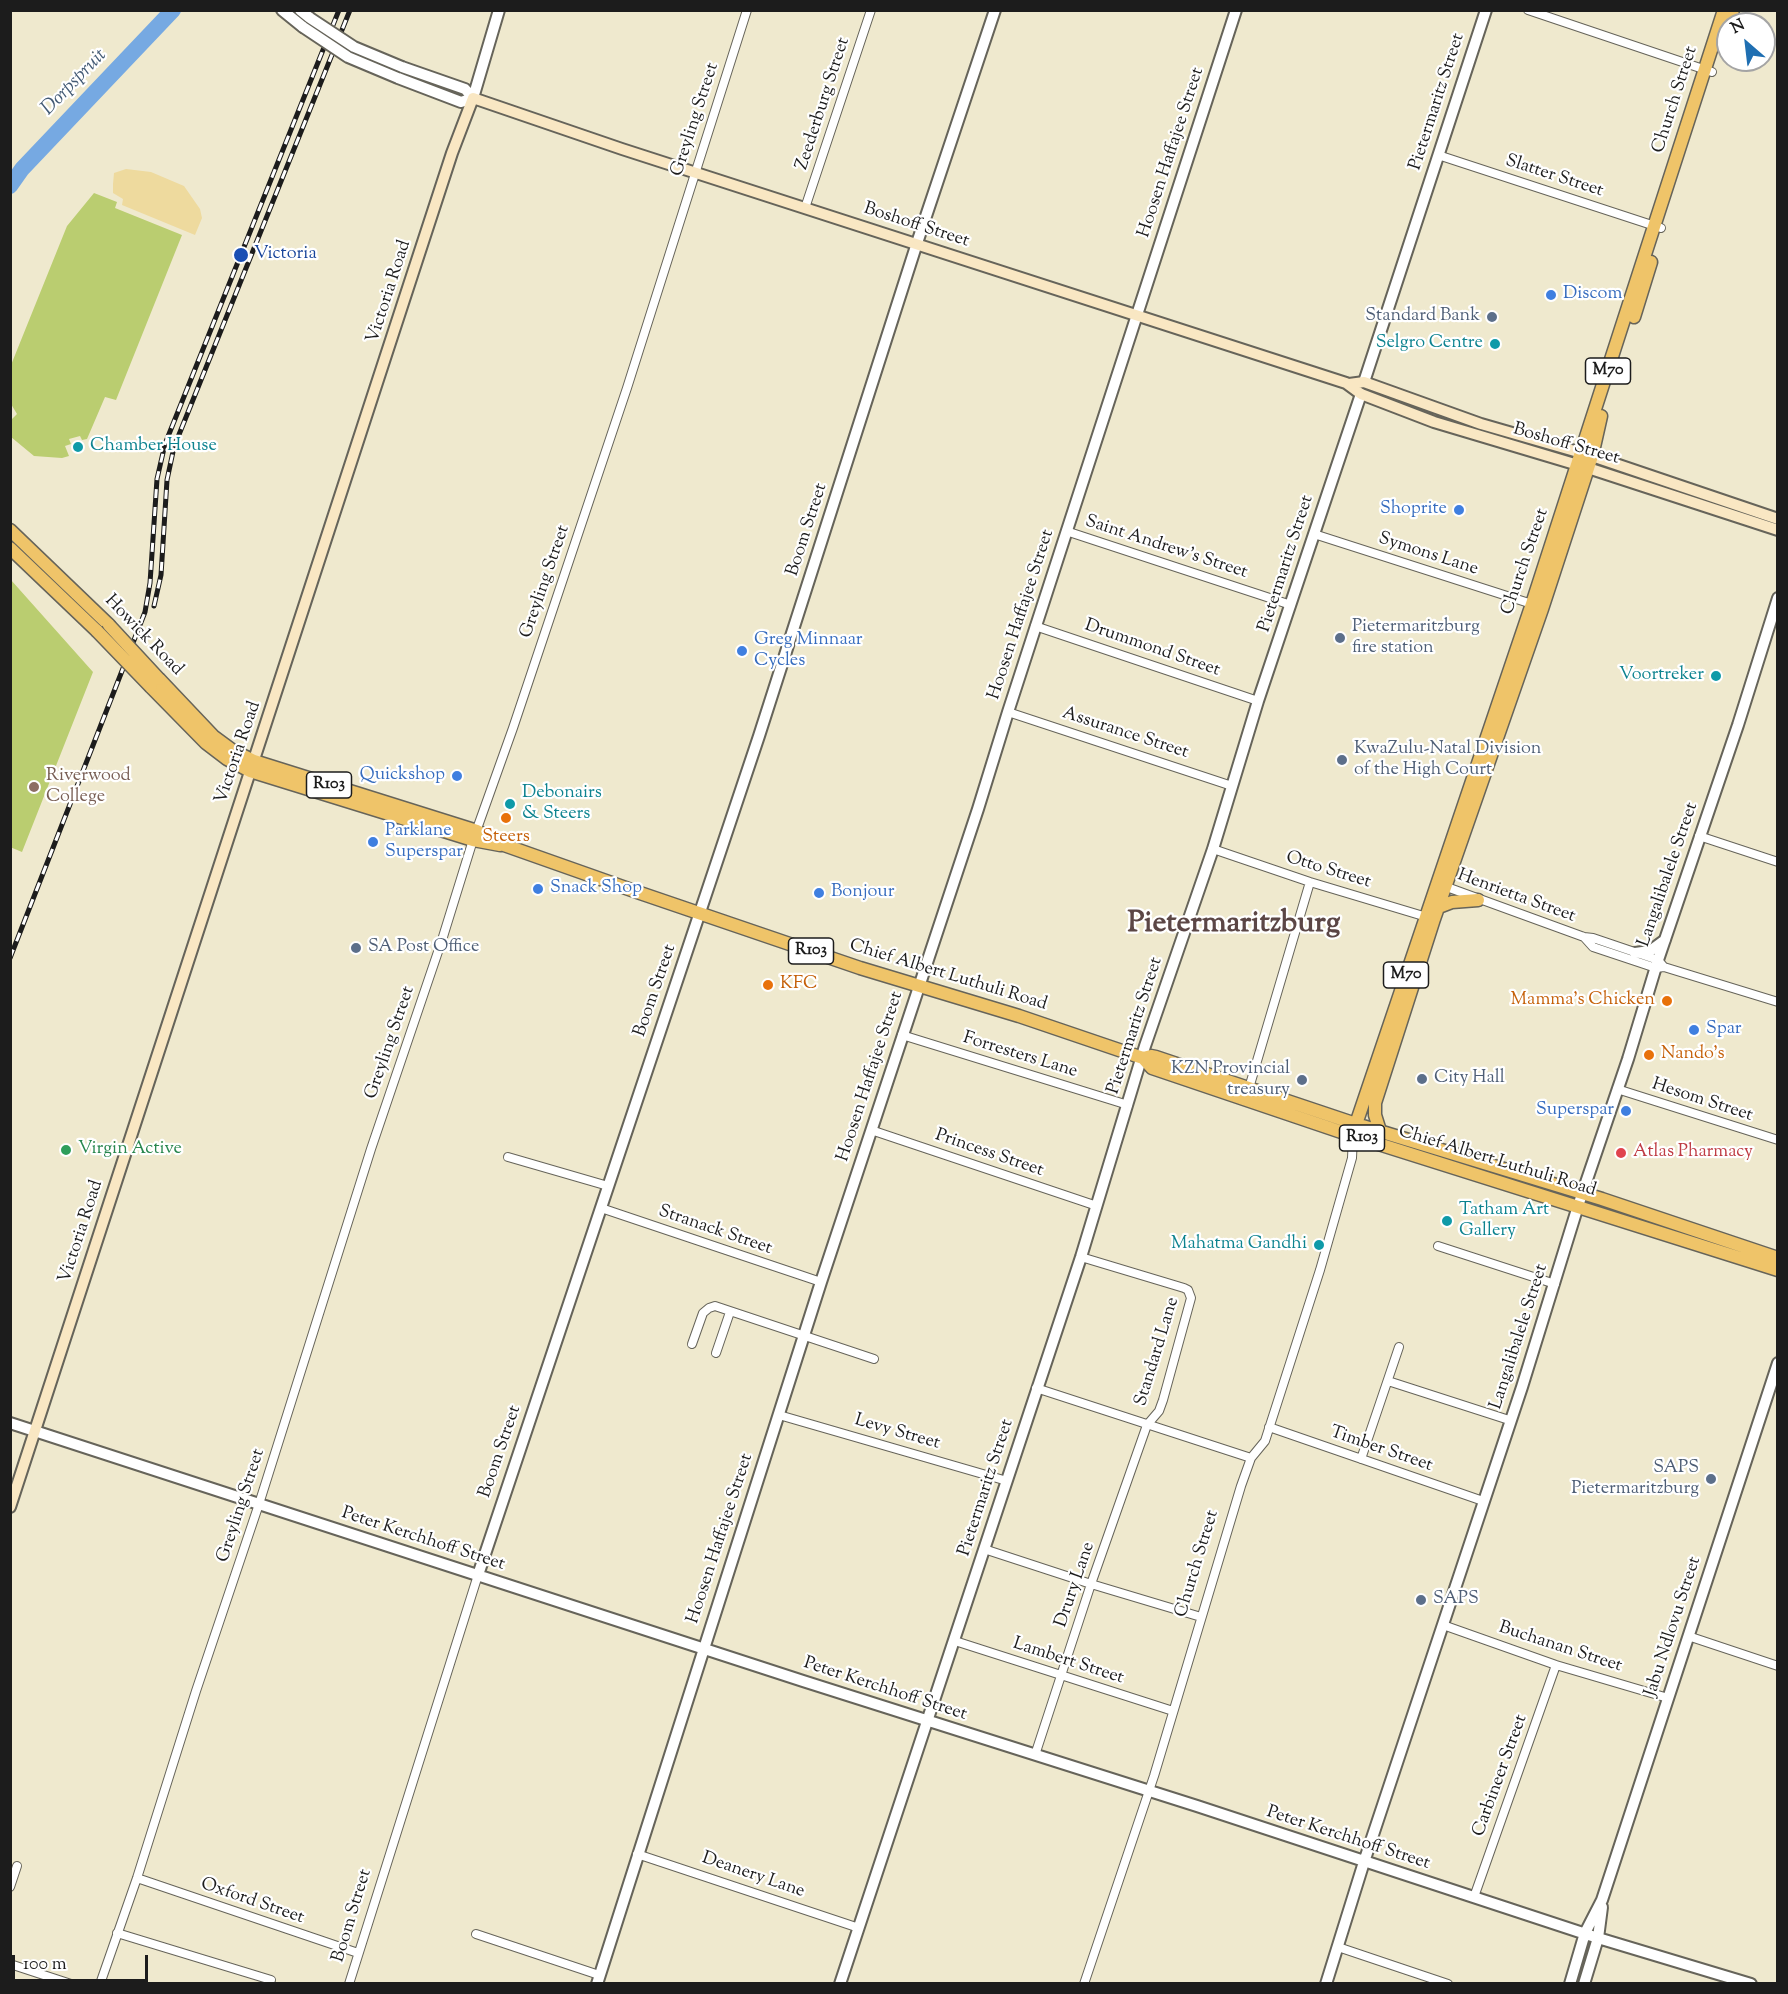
<!DOCTYPE html>
<html>
<head>
<meta charset="utf-8">
<style>
  body { margin:0 }
  #map { position:relative; width:1788px; height:1994px; overflow:hidden; background:#efe9ce; font-family:"Sorts Mill Goudy",serif }
  canvas { display:block }
  .frame { position:absolute; inset:0; border:12px solid #1c1c1c; pointer-events:none }
  .north { position:absolute; left:1716px; top:12px; width:60px; height:60px; box-sizing:border-box; background:#fff; border:2px solid #a4a4a4; border-radius:50%; rotate:332deg; font-size:16px; font-weight:700; line-height:24px; text-align:center; color:#1c1c1c }
  .north::after { content:''; display:block; margin:auto; width:21px; height:27px; background:#1f6fb2; clip-path:polygon(50% 0,100% 100%,50% 72%,0 100%) }
  .scale { position:absolute; left:12px; top:1955px; width:136px; height:27px; box-sizing:border-box; border:3px solid #1c1c1c; border-top:0; padding-left:8px; font-size:18px; line-height:21px; white-space:nowrap; color:#1c1c1c; -webkit-text-stroke:4px #fff; paint-order:stroke }
</style>
</head>
<body>
<div id="map">
<canvas width="1788" height="1994"></canvas>
<div class="frame"></div>
<div class="north">N</div>
<div class="scale">100 m</div>
</div>
<script>
const g = document.querySelector('canvas').getContext('2d');
g.lineJoin = 'round';
function paint(path, color) {
  g.fillStyle = color;
  g.fill(path, 'evenodd');
}
function shape(rows) {
  const path = new Path2D();
  for (const r of rows) {
    path.moveTo(r[0], r[1]);
    for (let i = 2; i < r.length; i += 2) path.lineTo(r[i], r[i + 1]);
  }
  return path;
}
function strokePath(path, color, width, dash) {
  g.strokeStyle = color;
  g.lineWidth = width;
  g.lineCap = dash ? 'butt' : 'round';
  g.setLineDash(dash || []);
  g.stroke(path);
}
function write(font, color, halo, rows, align = 'center') {
  g.font = font + ' "Sorts Mill Goudy",serif';
  g.lineWidth = 4.5;
  g.setLineDash([]);
  g.textBaseline = 'middle';
  g.strokeStyle = halo;
  g.fillStyle = color;
  for (const [text, x, y, turn = 0] of rows) {
    g.save();
    g.translate(x, y);
    g.rotate((+turn || 0) * Math.PI / 180);
    g.textAlign = isNaN(turn) ? turn : align;
    if (halo) g.strokeText(text, 0, 0);
    g.fillText(text, 0, 0);
    g.restore();
  }
}
paint(shape([
  [94,193,117,202,115,208,182,235,116,400,105,397,87,439,82,440,80,436,69,439,71,444,65,446,69,456,62,458,34,456,11,437,11,420,17,414,11,404,11,365,67,226],
  [11,580,93,672,22,852,10,847]
]), '#bacd70');
paint(shape([
  [126,169,151,172,184,186,200,209,202,218,195,235,122,205,123,199,113,193,113,184,114,173]
]), '#eeda9e');
strokePath(shape([
  [10,186,22,169,173,10]
]), '#76a9e2', 16);
const minor = shape([
  [1528,10,1712,72],
  [1438,155,1661,228],
  [805,208,871,10],
  [1066,531,1291,605],
  [1314,534,1532,604],
  [1035,626,1258,701],
  [1008,712,1232,786],
  [1699,836,1778,862],
  [1213,849,1310,882,1430,918],
  [1444,886,1584,937,1593,938,1658,960,1664,967],
  [1584,937,1593,947,1656,968,1664,967,1778,1002],
  [902,1035,1128,1105],
  [1249,1088,1310,882],
  [1617,1089,1778,1140],
  [871,1130,1097,1206],
  [508,1157,608,1186],
  [601,1208,821,1282],
  [1438,1246,1555,1284],
  [692,1344,703,1313,709,1308,715,1306,874,1359],
  [716,1353,730,1312],
  [1388,1381,1509,1420],
  [1036,1388,1251,1458],
  [779,1415,1007,1481],
  [1269,1427,1483,1501],
  [1361,1459,1399,1347],
  [984,1549,1091,1584,1201,1617],
  [1443,1625,1556,1665,1668,1698],
  [1688,1636,1778,1666],
  [955,1641,1173,1711],
  [1035,1755,1091,1584,1147,1425,1159,1411,1163,1400,1191,1298,1188,1290,1184,1288,1081,1257],
  [637,1854,859,1928],
  [137,1878,358,1953],
  [10,1887,17,1866],
  [1474,1897,1556,1665],
  [117,1933,271,1980],
  [476,1934,599,1975],
  [1338,1947,1448,1984],
  [10,1964,71,1984],
  [100,1984,137,1878,196,1691,259,1504,371,1149,442,940,473,840,513,728,627,388,747,10],
  [349,1984,478,1575],
  [1084,1984,1154,1776,1241,1486,1251,1458,1265,1441,1320,1270,1352,1158,1353,1136]
]);
const tertiary = shape([
  [282,10,303,27],
  [300,10,310,18],
  [402,67,465,89,473,98],
  [398,78,461,102,473,98],
  [473,98,499,10],
  [1364,382,1486,10],
  [1635,953,1650,951,1665,940],
  [10,1423,803,1681,1197,1806,1598,1938,1751,1984],
  [478,1575,759,736,917,243,995,10],
  [597,1984,821,1282,978,809,1008,712,1236,10],
  [840,1984,1081,1257,1145,1046,1213,849,1258,701,1361,394],
  [1326,1984,1364,1862,1522,1387,1578,1206,1628,1059,1658,960,1738,725,1778,598],
  [1570,1984,1585,1933,1602,1900,1778,1363],
  [1584,1984,1598,1938,1602,1907]
]);
const secondary = shape([
  [1349,384,1364,382,1481,424,1592,456,1778,519],
  [10,1507,452,153,473,98,622,149,1346,383,1361,394,1434,422,1588,468,1778,530]
]);
const primary = shape([
  [1728,24,1733,10],
  [1634,317,1651,262],
  [10,530,109,625],
  [10,548,97,631],
  [159,679,213,736,232,750,254,761,477,831,504,845,640,893,860,968,1019,1016,1125,1052,1143,1058,1152,1068,1353,1136,1778,1270],
  [151,687,206,743,227,759,250,771,473,840,500,845],
  [1439,907,1452,902,1478,900],
  [1143,1058,1151,1056,1156,1057,1356,1124,1602,1199,1778,1258],
  [1356,1124,1532,604,1724,10],
  [1380,1131,1375,1115,1375,1103,1434,919,1542,609,1592,456,1601,416]
]);
strokePath(minor, '#66645a', 10);
strokePath(tertiary, '#66645a', 14);
strokePath(secondary, '#66645a', 14);
strokePath(primary, '#66645a', 15);
strokePath(minor, '#fff', 8);
strokePath(tertiary, '#fff', 10);
strokePath(secondary, '#f9e7c3', 10);
strokePath(primary, '#efc469', 12);
const rail = shape([
  [154,606,161,575,167,480,174,447,350,10],
  [10,958,145,612,150,583,157,479,165,444,339,10]
]);
strokePath(rail, '#1c1c1c', 5);
strokePath(rail, '#fff', 3, [9]);
const tertiaryBridge = shape([
  [310,18,354,47,402,67],
  [303,27,348,57,398,78]
]);
const primaryBridge = shape([
  [109,625,159,679],
  [97,631,151,687]
]);
strokePath(tertiaryBridge, '#66645a', 14, []);
strokePath(primaryBridge, '#66645a', 15, []);
strokePath(tertiaryBridge, '#fff', 10);
strokePath(primaryBridge, '#efc469', 12);
for (const [x, y, r, color] of [
  [241,255,8,"#1a4fb4"],
  [1551,295,6,"#3f7fe0"],
  [1492,317,6,"#5c6f8a"],
  [1495,344,6,"#0f9aa8"],
  [78,447,6,"#0f9aa8"],
  [1459,510,6,"#3f7fe0"],
  [1340,638,6,"#5c6f8a"],
  [742,651,6,"#3f7fe0"],
  [1716,676,6,"#0f9aa8"],
  [1342,760,6,"#5c6f8a"],
  [457,776,6,"#3f7fe0"],
  [34,787,6,"#8d6e63"],
  [510,804,6,"#0f9aa8"],
  [506,818,6,"#e8710a"],
  [373,842,6,"#3f7fe0"],
  [538,889,6,"#3f7fe0"],
  [819,893,6,"#3f7fe0"],
  [356,948,6,"#5c6f8a"],
  [768,985,6,"#e8710a"],
  [1667,1001,6,"#e8710a"],
  [1694,1030,6,"#3f7fe0"],
  [1649,1055,6,"#e8710a"],
  [1422,1079,6,"#5c6f8a"],
  [1302,1080,6,"#5c6f8a"],
  [1626,1111,6,"#3f7fe0"],
  [66,1150,6,"#2e9e5b"],
  [1621,1153,6,"#e0444e"],
  [1447,1221,6,"#0f9aa8"],
  [1319,1245,6,"#0f9aa8"],
  [1711,1479,6,"#5c6f8a"],
  [1421,1600,6,"#5c6f8a"]
]) {
  const dot = new Path2D();
  dot.arc(x, y, r, 0, 2 * Math.PI);
  g.fillStyle = color;
  g.fill(dot);
  strokePath(dot, '#fff', 2);
}
for (const [x, y, w] of [
  [1608,371,45],
  [329,785,45],
  [811,951,45],
  [1406,975,45],
  [1362,1138,45]
]) {
  const box = new Path2D();
  box.roundRect(x - w / 2, y - 13, w, 26, 4.5);
  g.fillStyle = '#fff';
  g.fill(box);
  strokePath(box, '#1c1c1c', 1.5);
}
write('bold 16px', '#1c1c1c', null, [
  ["M70",1608,371],
  ["R103",329,785],
  ["R103",811,951],
  ["M70",1406,975],
  ["R103",1362,1138]
]);
write('18px', '#1c1c1c', '#fff', [
  ["Church Street",1676,100,-72],
  ["Pietermaritz Street",1438,102,-72],
  ["Zeederburg Street",824,104,-72],
  ["Greyling Street",696,120,-72],
  ["Hoosen Haffajee Street",1172,153,-72],
  ["Slatter Street",1554,177,18],
  ["Boshoff Street",916,226,18],
  ["Victoria Road",390,292,-72],
  ["Boshoff Street",1566,445,16],
  ["Boom Street",808,530,-72],
  ["Saint Andrew's Street",1166,548,18],
  ["Symons Lane",1428,555,18],
  ["Church Street",1526,562,-71],
  ["Pietermaritz Street",1287,564,-72],
  ["Greyling Street",546,582,-71],
  ["Hoosen Haffajee Street",1022,615,-72],
  ["Howick Road",143,636,46],
  ["Drummond Street",1152,649,19],
  ["Assurance Street",1125,734,18],
  ["Victoria Road",239,753,-71],
  ["Otto Street",1328,871,17],
  ["Langalibalele Street",1669,875,-71],
  ["Henrietta Street",1516,897,20],
  ["Chief Albert Luthuli Road",948,976,17],
  ["Boom Street",656,991,-71],
  ["Pietermaritz Street",1136,1026,-72],
  ["Greyling Street",391,1043,-71],
  ["Forresters Lane",1020,1056,17],
  ["Hoosen Haffajee Street",871,1077,-72],
  ["Hesom Street",1702,1101,18],
  ["Princess Street",989,1154,19],
  ["Chief Albert Luthuli Road",1497,1162,17],
  ["Stranack Street",715,1231,19],
  ["Victoria Road",82,1232,-72],
  ["Langalibalele Street",1520,1337,-72],
  ["Standard Lane",1158,1352,-73],
  ["Levy Street",897,1433,16],
  ["Timber Street",1381,1450,19],
  ["Boom Street",501,1452,-71],
  ["Pietermaritz Street",987,1488,-72],
  ["Greyling Street",242,1506,-72],
  ["Hoosen Haffajee Street",721,1539,-72],
  ["Peter Kerchhoff Street",423,1540,18],
  ["Church Street",1198,1564,-73],
  ["Drury Lane",1076,1585,-71],
  ["Jabu Ndlovu Street",1674,1627,-72],
  ["Buchanan Street",1560,1648,18],
  ["Lambert Street",1068,1662,18],
  ["Peter Kerchhoff Street",885,1690,18],
  ["Carbineer Street",1501,1776,-70],
  ["Peter Kerchhoff Street",1348,1839,18],
  ["Deanery Lane",753,1876,19],
  ["Oxford Street",252,1902,19],
  ["Boom Street",353,1916,-73]
]);
write('18px', '#164399', '#fff', [
  ["Victoria",254,255]
], 'left');
write('18px', '#366cbe', '#fff', [
  ["Discom",1563,295],
  ["Shoprite",1447,510,"right"],
  ["Greg Minnaar",754,641],
  ["Cycles",754,662],
  ["Quickshop",445,776,"right"],
  ["Parklane",385,832],
  ["Superspar",385,853],
  ["Snack Shop",550,889],
  ["Bonjour",831,893],
  ["Spar",1706,1030],
  ["Superspar",1614,1111,"right"]
], 'left');
write('18px', '#4e5e75', '#fff', [
  ["Standard Bank",1480,317,"right"],
  ["Pietermaritzburg",1352,628],
  ["fire station",1352,649],
  ["KwaZulu-Natal Division",1354,750],
  ["of the High Court",1354,771],
  ["SA Post Office",368,948],
  ["KZN Provincial",1290,1070,"right"],
  ["treasury",1290,1091,"right"],
  ["City Hall",1434,1079],
  ["SAPS",1699,1469,"right"],
  ["Pietermaritzburg",1699,1490,"right"],
  ["SAPS",1433,1600]
], 'left');
write('18px', '#0d838f', '#fff', [
  ["Selgro Centre",1483,344],
  ["Chamber House",90,447,"left"],
  ["Voortreker",1704,676],
  ["Debonairs",522,794,"left"],
  ["& Steers",522,815,"left"],
  ["Tatham Art",1459,1211,"left"],
  ["Gallery",1459,1232,"left"],
  ["Mahatma Gandhi",1307,1245]
], 'right');
write('18px', '#785e54', '#fff', [
  ["Riverwood",46,777],
  ["College",46,798]
], 'left');
write('18px', '#c56008', '#fff', [
  ["Steers",506,838,"center"],
  ["KFC",780,985],
  ["Mamma's Chicken",1655,1001,"right"],
  ["Nando's",1661,1055]
], 'left');
write('18px', '#27864d', '#fff', [
  ["Virgin Active",78,1150]
], 'left');
write('18px', '#be3a42', '#fff', [
  ["Atlas Pharmacy",1633,1153]
], 'left');
write('italic 20px', '#445b75', '#fff', [
  ["Dorpspruit",75,83,-46]
]);
write('bold 30px', '#5b4645', '#fff', [
  ["Pietermaritzburg",1234,926]
]);
</script>
</body>
</html>
